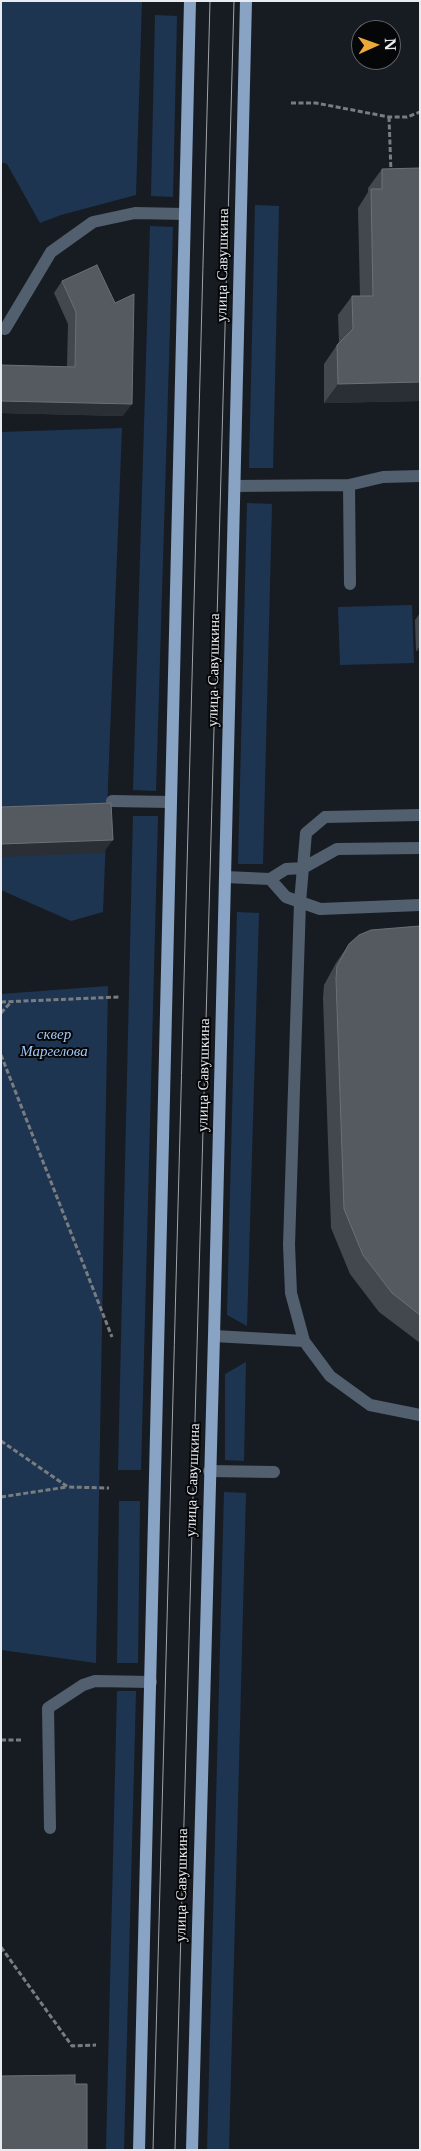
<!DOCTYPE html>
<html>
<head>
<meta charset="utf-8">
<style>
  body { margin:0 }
  #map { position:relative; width:421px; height:2151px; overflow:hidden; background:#171c22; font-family:"Libre Baskerville",serif }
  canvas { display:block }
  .frame { position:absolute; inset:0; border:2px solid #e8ebf0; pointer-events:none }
  .north { position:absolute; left:351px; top:20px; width:50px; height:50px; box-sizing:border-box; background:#050608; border:1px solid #606265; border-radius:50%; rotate:88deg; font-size:14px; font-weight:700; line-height:20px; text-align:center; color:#e8ebf0 }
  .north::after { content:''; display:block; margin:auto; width:18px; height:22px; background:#eca93a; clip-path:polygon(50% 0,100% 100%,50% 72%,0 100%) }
</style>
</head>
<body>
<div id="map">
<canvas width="421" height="2151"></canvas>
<div class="frame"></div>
<div class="north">N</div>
</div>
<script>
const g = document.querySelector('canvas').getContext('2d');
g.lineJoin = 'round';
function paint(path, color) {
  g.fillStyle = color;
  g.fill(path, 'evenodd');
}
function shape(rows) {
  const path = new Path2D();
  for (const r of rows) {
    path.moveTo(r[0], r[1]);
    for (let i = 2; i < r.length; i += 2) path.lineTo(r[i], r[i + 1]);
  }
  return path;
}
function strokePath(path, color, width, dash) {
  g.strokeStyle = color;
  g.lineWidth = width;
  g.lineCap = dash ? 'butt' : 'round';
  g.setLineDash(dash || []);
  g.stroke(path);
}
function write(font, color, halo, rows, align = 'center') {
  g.font = font + ' "Libre Baskerville",serif';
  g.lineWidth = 4;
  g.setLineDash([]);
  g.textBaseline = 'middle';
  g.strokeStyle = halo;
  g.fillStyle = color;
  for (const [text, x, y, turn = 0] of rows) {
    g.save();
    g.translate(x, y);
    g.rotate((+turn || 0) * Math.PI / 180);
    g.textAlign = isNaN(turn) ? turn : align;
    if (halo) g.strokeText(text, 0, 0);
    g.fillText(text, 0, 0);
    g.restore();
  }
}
paint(shape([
  [1,1,142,1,136,195,61,215,40,223,7,164,1,162],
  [155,15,177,16,173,197,151,196],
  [255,205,279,206,273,468,249,468],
  [150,226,173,227,156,791,133,790],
  [122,428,103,912,71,921,1,890,1,432],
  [247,503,272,504,263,864,238,864],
  [412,605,414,663,340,665,338,607],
  [133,816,158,816,141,1470,118,1470],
  [237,912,259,913,247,1326,227,1315],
  [108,986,96,1663,1,1650,1,994],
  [246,1362,244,1461,225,1460,225,1374],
  [224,1492,246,1493,229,2150,207,2150],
  [119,1501,140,1501,138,1663,117,1663],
  [117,1691,136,1691,124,2150,106,2150]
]), '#1e3552');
strokePath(shape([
  [291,103,316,103,389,117,407,117,420,112],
  [389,117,391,172],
  [1,1002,119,997],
  [1,1013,12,1001],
  [1,1055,112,1337],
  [1,1441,68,1487,109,1488],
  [1,1497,67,1487],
  [1,1740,23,1740],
  [1,1947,72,2046,96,2045]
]), '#797d82', 3, [5, 2.5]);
strokePath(shape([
  [1,328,5,329,51,252,93,222,135,213,185,214],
  [349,485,350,584],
  [235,486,349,485,383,477,420,476],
  [112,801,170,802],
  [420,815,325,817,306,833,300,902,289,1245,291,1293,304,1341,330,1376,370,1405,420,1415],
  [225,877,270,879,286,869,303,868,337,849,420,848],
  [270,879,286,897,320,909,420,905],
  [214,1336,304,1341],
  [209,1471,274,1472],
  [50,1828,48,1708,83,1685,95,1681,151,1682]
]), '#525f6f', 12);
strokePath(shape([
  [139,2150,190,1],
  [192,2150,214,1336,246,1]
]), '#89a3c5', 12);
strokePath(shape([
  [153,2150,210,1],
  [175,2150,234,1]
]), '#9fa3a8', 1);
paint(shape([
  [382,169,420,401,324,403,324,364,339,342,338,315,352,296,360,296,358,208,368,192,368,188],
  [62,281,123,416,1,413,1,365,67,367,68,324,54,293],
  [420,613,420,651,416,651,415,620],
  [420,926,420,1343,379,1312,350,1274,331,1228,323,998,324,985,336,963,349,944]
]), '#43484e');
paint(shape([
  [420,382,420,401,324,403,338,384],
  [1,401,132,404,123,416,1,413],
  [420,646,420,651,416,651],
  [113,840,103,853,1,857,1,844]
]), '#2a2f35');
const building = shape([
  [420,168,420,382,338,384,337,345,353,329,352,296,373,296,371,189,382,189,382,169,420,168],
  [97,265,115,303,134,294,132,404,1,401,1,365,75,367,76,312,62,281,97,265],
  [111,803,113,840,1,844,1,807,111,803],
  [420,926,420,1315,392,1293,363,1255,344,1209,336,979,337,966,349,944,359,935,371,930,420,926],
  [75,2075,75,2084,87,2084,87,2150,1,2150,1,2076,75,2075]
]);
paint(building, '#555a60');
strokePath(building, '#6c7076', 1);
write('15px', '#e8ebf0', '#050608', [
  ["улица Савушкина",223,265,-89],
  ["улица Савушкина",214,670,-89],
  ["улица Савушкина",204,1075,-89],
  ["улица Савушкина",193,1480,-88],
  ["улица Савушкина",182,1885,-89]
]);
write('italic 15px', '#a1c6f6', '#050608', [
  ["сквер",54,1035],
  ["Маргелова",54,1052]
]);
</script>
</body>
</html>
